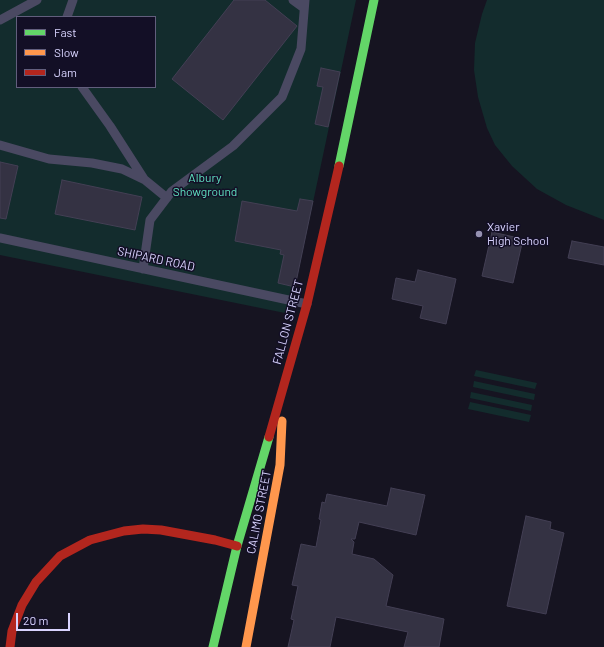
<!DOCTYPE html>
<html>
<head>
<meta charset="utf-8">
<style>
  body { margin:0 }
  #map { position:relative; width:604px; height:647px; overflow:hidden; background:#161421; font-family:Barlow,sans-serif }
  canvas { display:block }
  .legend { position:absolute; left:16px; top:16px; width:140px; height:72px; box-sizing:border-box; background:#130f26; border:1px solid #625e7d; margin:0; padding:5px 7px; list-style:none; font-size:12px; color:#d9d4ff }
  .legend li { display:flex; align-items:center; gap:8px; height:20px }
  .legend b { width:20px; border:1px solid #625e7d }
  .scale { position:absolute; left:16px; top:613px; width:54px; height:18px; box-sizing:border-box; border:2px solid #d9d4ff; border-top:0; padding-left:5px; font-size:12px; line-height:14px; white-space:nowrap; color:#d9d4ff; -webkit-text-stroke:3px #130f26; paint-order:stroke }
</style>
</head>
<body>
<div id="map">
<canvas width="604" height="647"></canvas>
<ul class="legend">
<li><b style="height:5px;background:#63d668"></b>Fast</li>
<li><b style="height:5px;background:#ff974d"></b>Slow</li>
<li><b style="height:5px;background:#b3261e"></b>Jam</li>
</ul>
<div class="scale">20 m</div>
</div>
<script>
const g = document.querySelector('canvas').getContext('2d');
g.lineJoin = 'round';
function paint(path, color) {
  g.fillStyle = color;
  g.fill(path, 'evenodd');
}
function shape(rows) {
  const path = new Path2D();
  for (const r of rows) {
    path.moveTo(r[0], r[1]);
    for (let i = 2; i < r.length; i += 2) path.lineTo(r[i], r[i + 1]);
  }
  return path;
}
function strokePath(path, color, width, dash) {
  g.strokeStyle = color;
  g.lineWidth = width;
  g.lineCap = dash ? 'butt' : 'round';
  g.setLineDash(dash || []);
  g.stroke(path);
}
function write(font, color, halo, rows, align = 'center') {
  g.font = font + ' Barlow,sans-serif';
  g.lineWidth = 3;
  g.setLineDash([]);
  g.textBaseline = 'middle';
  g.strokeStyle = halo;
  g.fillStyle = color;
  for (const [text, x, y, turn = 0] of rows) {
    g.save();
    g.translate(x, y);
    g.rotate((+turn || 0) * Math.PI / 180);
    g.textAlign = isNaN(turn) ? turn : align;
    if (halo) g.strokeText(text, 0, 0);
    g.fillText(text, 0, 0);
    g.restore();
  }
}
paint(shape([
  [0,0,356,0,295,287,285,313,0,255],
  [17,17,155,17,155,87,17,87],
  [487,0,604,0,604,220,566,205,537,189,512,166,495,145,487,128,478,97,474,70,475,43,482,14],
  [476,370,537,383,535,389,474,376],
  [474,381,535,394,534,400,473,387],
  [471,392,532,405,531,411,470,398],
  [470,402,531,415,529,422,468,409]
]), '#132c2d');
const building = shape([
  [234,0,265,0,297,26,223,120,172,79,234,0],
  [321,68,340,72,328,127,315,124,323,87,317,86,321,68],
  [0,162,18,166,6,219,0,218,0,162],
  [62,180,142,197,135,230,55,214,62,180],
  [300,199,313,201,295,287,278,283,284,255,280,254,281,250,235,241,242,201,297,211,300,199],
  [492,232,523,239,513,283,482,276,492,232],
  [572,241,604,247,604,265,568,258,572,241],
  [418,270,456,279,446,324,420,318,423,306,392,299,396,278,415,282,418,270],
  [391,488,425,495,416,535,359,522,355,539,351,539,354,542,352,554,374,559,393,575,386,606,444,619,439,647,404,647,408,632,336,617,330,647,288,647,294,620,291,619,298,586,292,585,301,544,316,547,321,520,319,519,322,502,325,503,327,494,387,506,391,488],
  [526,516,551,522,550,529,564,533,546,614,507,606,526,516]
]);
paint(building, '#343243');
strokePath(building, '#433f54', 1);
strokePath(shape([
  [293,0,304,8],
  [67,17,73,0],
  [0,20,37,0],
  [82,87,110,126,144,179],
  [0,145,49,159,92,163,122,169,145,180,167,198],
  [0,238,307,304],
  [143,269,150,220,172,191,233,146,282,97,301,49,305,0]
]), '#4a4962', 9);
strokePath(shape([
  [339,166,374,0],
  [213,647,237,546,269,437]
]), '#63d668', 9);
strokePath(shape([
  [246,647,280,465,282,421]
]), '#ff974d', 9);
strokePath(shape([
  [269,437,307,304,339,166],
  [10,647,12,631,22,605,36,582,60,556,90,540,124,531,143,529,161,530,215,540,237,546]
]), '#b3261e', 9);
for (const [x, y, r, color] of [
  [479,234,4,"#9591b1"]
]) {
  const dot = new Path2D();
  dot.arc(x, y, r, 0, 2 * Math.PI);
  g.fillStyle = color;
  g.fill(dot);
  strokePath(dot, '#130f26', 1.5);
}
write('12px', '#5fe0c0', '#130f26', [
  ["Albury",205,178],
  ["Showground",205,192]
]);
write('12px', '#d9d4ff', '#130f26', [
  ["Xavier",487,227],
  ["High School",487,241]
], 'left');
write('12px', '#d9d4ff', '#130f26', [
  ["SHIPARD ROAD",156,259,12],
  ["FALLON STREET",288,322,-75],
  ["CALIMO STREET",259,512,-79]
]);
</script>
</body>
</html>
